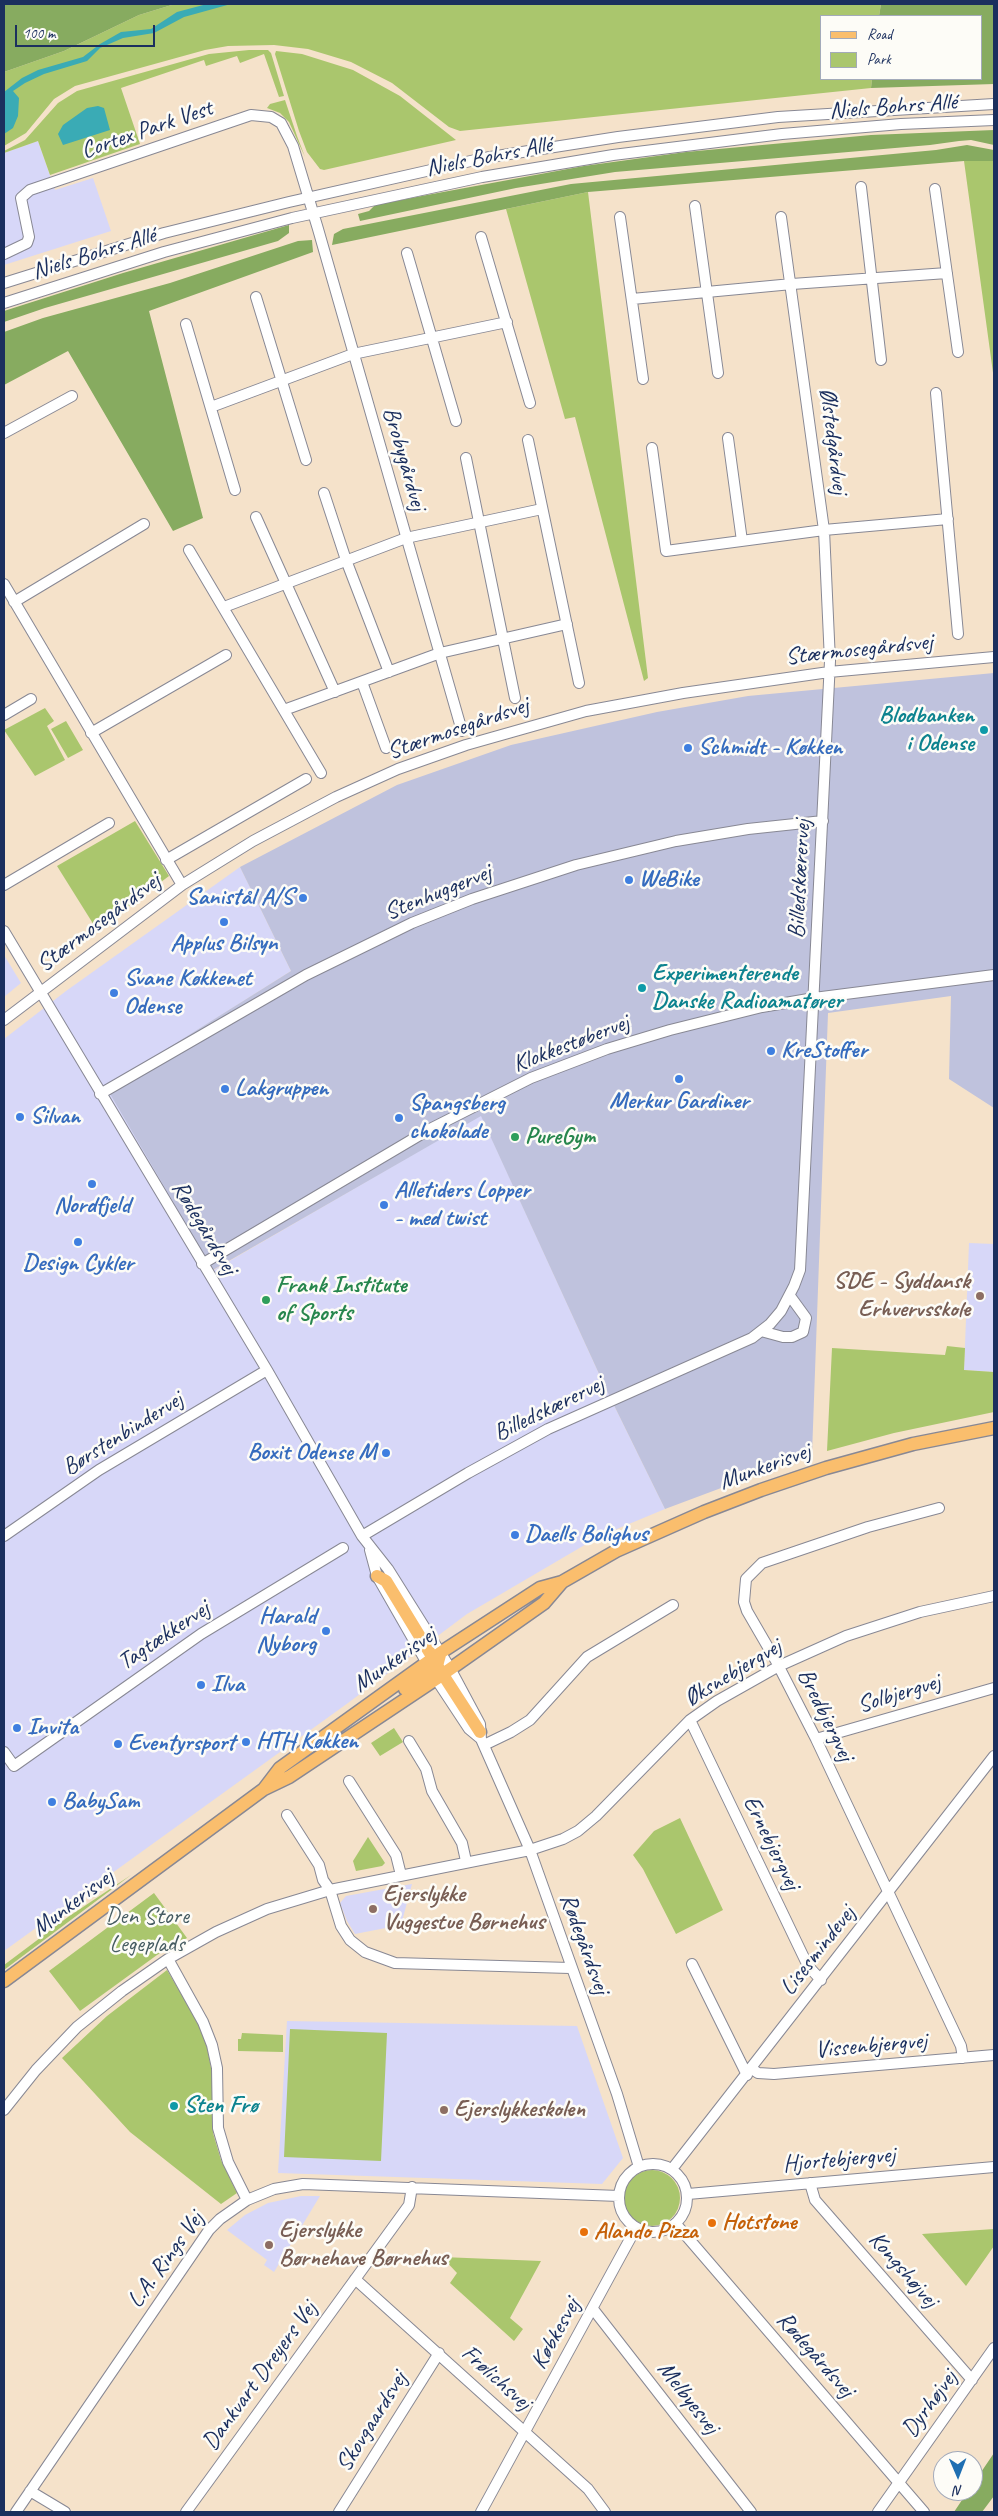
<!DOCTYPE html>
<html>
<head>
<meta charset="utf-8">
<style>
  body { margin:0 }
  #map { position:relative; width:998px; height:2516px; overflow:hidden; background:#f5e2ca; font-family:Caveat,sans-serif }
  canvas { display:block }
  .frame { position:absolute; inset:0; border:5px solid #1b2f5e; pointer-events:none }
  .legend { position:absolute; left:820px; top:15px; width:162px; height:65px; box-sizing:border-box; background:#fdfcf7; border:1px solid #a3aaba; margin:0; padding:6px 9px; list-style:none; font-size:15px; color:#1b2f5e }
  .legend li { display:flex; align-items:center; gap:10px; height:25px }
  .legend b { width:25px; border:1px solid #a3aaba }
  .north { position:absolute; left:933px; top:2451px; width:50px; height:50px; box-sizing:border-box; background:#fdfcf7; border:1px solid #a3aaba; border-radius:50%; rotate:179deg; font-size:14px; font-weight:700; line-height:20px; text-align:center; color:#1b2f5e }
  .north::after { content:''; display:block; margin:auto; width:18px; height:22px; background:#1f6fb2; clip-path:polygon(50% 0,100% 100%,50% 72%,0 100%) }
  .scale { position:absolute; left:15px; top:25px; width:140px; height:22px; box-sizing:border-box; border:2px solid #1b2f5e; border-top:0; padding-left:6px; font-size:15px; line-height:18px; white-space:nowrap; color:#1b2f5e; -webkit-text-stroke:4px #fdfcf7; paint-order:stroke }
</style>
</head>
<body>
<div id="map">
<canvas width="998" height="2516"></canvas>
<div class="frame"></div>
<ul class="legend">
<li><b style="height:6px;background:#fabe6d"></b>Road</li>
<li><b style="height:14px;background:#aac66d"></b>Park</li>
</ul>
<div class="north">N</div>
<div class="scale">100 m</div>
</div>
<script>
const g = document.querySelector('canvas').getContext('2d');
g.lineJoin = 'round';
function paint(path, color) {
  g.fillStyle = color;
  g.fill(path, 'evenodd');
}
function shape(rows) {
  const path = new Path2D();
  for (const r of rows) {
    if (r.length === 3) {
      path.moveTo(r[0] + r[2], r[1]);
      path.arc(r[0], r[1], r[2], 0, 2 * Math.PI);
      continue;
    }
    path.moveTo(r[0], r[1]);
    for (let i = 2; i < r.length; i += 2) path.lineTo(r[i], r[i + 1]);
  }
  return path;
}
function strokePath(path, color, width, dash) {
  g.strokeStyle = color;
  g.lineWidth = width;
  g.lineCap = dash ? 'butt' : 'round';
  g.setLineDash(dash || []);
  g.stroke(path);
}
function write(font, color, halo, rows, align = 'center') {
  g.font = font + ' Caveat,sans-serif';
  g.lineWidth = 5;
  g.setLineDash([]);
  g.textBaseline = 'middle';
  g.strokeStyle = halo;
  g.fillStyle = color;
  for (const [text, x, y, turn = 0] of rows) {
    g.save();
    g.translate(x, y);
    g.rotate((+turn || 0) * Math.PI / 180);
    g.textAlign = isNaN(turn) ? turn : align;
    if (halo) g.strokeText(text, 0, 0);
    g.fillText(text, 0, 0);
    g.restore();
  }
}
paint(shape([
  [38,141,55,190,93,178,111,231,4,265,4,153],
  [240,867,291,971,107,1087,214,1270,481,1115,606,1389,665,1509,600,1536,467,1614,348,1703,4,1951,4,1039,66,991],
  [4,955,21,983,4,997],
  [969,1243,994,1244,994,1372,964,1370],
  [412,1884,401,1925,355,1934,347,1921,340,1903,346,1896],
  [287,2021,577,2026,623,2158,602,2184,278,2173],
  [301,2196,320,2196,274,2272,264,2265,267,2260,227,2230,245,2215,268,2203]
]), '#d7d7f8');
paint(shape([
  [994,673,994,1108,949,1079,951,996,828,1013,812,1454,665,1509,606,1389,481,1116,213,1270,106,1087,291,971,240,867,397,785,511,745,657,712,748,696]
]), '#bfc2dd');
paint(shape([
  [175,4,881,4,879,16,822,16,822,79,872,79,871,88,460,131,449,127,392,83,351,62,308,49,274,45,228,46,205,50,75,86,54,99,26,133,4,146,4,72,64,51,139,15],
  [249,50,268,50,271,53,284,96,279,97,264,54,240,63,237,56,206,66,204,60,121,88,140,144,50,175,38,141,4,153,4,151,25,140,58,103,77,91,209,54],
  [276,51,302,54,353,70,400,96,456,140,324,170,320,169,307,152,299,131,275,54],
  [285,100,297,136,305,157,289,122,280,113,267,108,270,104],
  [964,161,994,161,994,380],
  [588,192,648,678,644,681,575,417,565,419,506,209],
  [45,708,54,721,47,726,65,760,35,776,4,730],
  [66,721,83,750,68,758,51,729],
  [135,821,169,876,97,930,57,866],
  [947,1346,965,1348,964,1370,994,1372,994,1412,894,1433,827,1451,832,1348,945,1355],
  [394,1728,403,1742,380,1756,371,1743],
  [680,1818,723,1910,676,1934,643,1869,633,1855,654,1831],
  [368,1837,385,1863,382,1866,356,1871,353,1861],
  [131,1875,4,1970,4,1965,68,1917],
  [154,1893,187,1938,157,1955,80,2011,49,1971],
  [167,1970,201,2027,207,2047,212,2073,213,2133,221,2160,237,2193,221,2204,130,2132,62,2058,107,2016],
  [290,2029,387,2033,381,2161,284,2157],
  [242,2033,283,2035,283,2052,238,2051,238,2039,241,2039],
  [652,2198,28],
  [994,2229,994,2246,966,2286,922,2234],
  [442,2257,541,2261,510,2318,523,2329,514,2341,450,2283,457,2273]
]), '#aac66d');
paint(shape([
  [4,4,175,4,139,15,64,51,4,72],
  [881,4,994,4,994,84,871,88,872,79,982,79,982,16,879,16],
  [994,130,994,145,971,140,959,141,930,145,615,172,516,188,360,221,358,214,369,211,375,205,427,195,584,166,686,152,871,135],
  [967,145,994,150,994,161,964,161,588,192,332,245,334,234,343,229,571,184,936,150],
  [289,225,289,233,278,241,45,308,4,322,4,311,123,273],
  [312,240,313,252,149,311,203,518,173,531,68,351,4,385,4,332,43,318,170,283,298,241],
  [994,2453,994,2496,982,2512,954,2512,968,2491,973,2491,973,2484]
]), '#87ab60');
paint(shape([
  [207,4,231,4,184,17,154,33,123,38,100,48,87,61,44,74,25,83,13,91,19,98,18,116,13,128,4,134,4,92,22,78,38,70,83,57,100,44,121,32,151,29,177,12],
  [98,106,104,108,110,130,63,145,58,134,63,125,87,108]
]), '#3aabb5');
const minor = shape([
  [861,187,881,360],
  [935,189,958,352],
  [695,206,718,373],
  [620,217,643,379],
  [481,237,530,403],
  [407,253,456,421],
  [4,254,27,243,29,237,21,198,30,190,251,115,271,117,281,123,293,146,318,229,462,731],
  [4,283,164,233,289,202,484,158,618,137,778,117,994,104],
  [256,297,306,460],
  [632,299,792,284,947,273],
  [4,303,164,252,292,218,482,177,613,155,782,134,901,124,994,120],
  [186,324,235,490],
  [936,393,958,634],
  [211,407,353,354,507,322],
  [4,433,72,396],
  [728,438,742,541],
  [528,440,579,683],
  [652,448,666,551,824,530,948,519],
  [466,458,515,698],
  [324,493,346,560,389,672],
  [256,517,335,692],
  [189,550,321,773],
  [4,584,182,885],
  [14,602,144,524],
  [224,607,406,538,542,509],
  [362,682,386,748],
  [284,710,440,653,567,624],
  [4,715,31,699],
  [91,733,226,655],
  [166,860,306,779],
  [4,885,109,823],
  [4,931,267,1370,362,1536,388,1569,450,1668,480,1724,481,1739,530,1850,617,2094,639,2167],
  [4,1020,182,885,253,841,336,797,398,769,466,745,586,711,683,693,829,672,994,657],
  [100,1094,306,975,412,923,472,899,576,865,676,841,748,829,823,821],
  [202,1264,430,1129,531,1078,607,1049,670,1030,762,1007,814,998,994,975],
  [761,1331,783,1337,792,1337,803,1332,806,1318,790,1296],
  [939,1508,868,1527,762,1563,746,1579,744,1602,747,1611,776,1661,816,1739,961,2046,963,2058],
  [4,1536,99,1470,267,1370],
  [362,1536,468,1473,548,1429,752,1338,770,1324,781,1311,794,1286,800,1270,830,661,824,530,781,217],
  [370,1550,377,1576,436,1679,469,1729,481,1739],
  [690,1720,808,1966,821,1980],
  [816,1739,994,1688],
  [409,1741,426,1769,432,1791,462,1843,466,1861],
  [484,1745,511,1732,530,1720,587,1657,673,1605],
  [4,1752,14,1766,201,1634,343,1548],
  [349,1781,396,1855,401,1875],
  [287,1815,319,1865,323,1880,330,1890,341,1926,350,1940,365,1952,395,1963,570,1968],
  [168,1959,203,2022,212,2045,217,2068,218,2128,228,2162,247,2200],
  [692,1964,747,2075],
  [752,2069,758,2073,774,2074,994,2055],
  [4,2110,36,2070,77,2027,122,1991,168,1959,216,1932,267,1909,330,1890,530,1850,563,1839,578,1831,596,1816,690,1720,717,1701,779,1666,846,1636,920,1612,994,1596],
  [653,2198,34],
  [672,2169,994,1756],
  [810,2183,815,2200,972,2380],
  [688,2194,994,2167],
  [676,2224,924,2512],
  [355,2279,588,2489,605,2512],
  [593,2309,751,2512],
  [30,2491,65,2512],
  [16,2512,209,2230,220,2219,247,2200,274,2189,303,2184,619,2196],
  [186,2512,409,2205,412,2187],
  [339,2512,439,2353],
  [481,2512,636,2228],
  [878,2512,994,2348]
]);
const major = shape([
  [377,1576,386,1581,433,1658,438,1663],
  [438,1667,480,1732],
  [405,1689,437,1666,440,1655],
  [264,1789,280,1768,440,1653,540,1588,562,1582,616,1551,704,1512,761,1490,826,1468,913,1444,994,1428],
  [4,1981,264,1789,289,1777,436,1679,544,1603,562,1582]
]);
strokePath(minor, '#888894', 12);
strokePath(major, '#888894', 15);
strokePath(minor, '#fff', 10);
strokePath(major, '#fabe6d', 12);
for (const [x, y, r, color] of [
  [984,730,5,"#0f9aa8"],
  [688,748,5,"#3f7fe0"],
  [629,880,5,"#3f7fe0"],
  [303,898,5,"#3f7fe0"],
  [224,922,5,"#3f7fe0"],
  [642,988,5,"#0f9aa8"],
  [114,993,5,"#3f7fe0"],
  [771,1051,5,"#3f7fe0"],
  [679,1079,5,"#3f7fe0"],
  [225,1089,5,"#3f7fe0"],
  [20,1117,5,"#3f7fe0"],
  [399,1118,5,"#3f7fe0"],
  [515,1137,5,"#2e9e5b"],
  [92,1184,5,"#3f7fe0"],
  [384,1205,5,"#3f7fe0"],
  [78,1242,5,"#3f7fe0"],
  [980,1296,5,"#8d6e63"],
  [266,1300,5,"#2e9e5b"],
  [386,1453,5,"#3f7fe0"],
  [515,1535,5,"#3f7fe0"],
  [326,1631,5,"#3f7fe0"],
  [201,1685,5,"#3f7fe0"],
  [17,1728,5,"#3f7fe0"],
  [246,1742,5,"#3f7fe0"],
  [118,1744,5,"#3f7fe0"],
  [52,1802,5,"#3f7fe0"],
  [373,1909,5,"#8d6e63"],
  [174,2106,5,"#0f9aa8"],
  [444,2110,5,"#8d6e63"],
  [712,2223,5,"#e8710a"],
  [584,2232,5,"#e8710a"],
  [269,2245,5,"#8d6e63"]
]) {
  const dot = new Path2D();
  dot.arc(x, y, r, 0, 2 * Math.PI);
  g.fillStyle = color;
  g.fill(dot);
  strokePath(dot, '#fdfcf7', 2);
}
write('24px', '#1b2f5e', '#fdfcf7', [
  ["Niels Bohrs Allé",893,107,-4],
  ["Cortex Park Vest",147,130,-19],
  ["Niels Bohrs Allé",489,157,-11],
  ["Niels Bohrs Allé",94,254,-17],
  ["Ølstedgårdvej",833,441,83],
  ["Brobygårdvej",404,459,74],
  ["Stærmosegårdsvej",859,650,-6],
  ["Stærmosegårdsvej",458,729,-19],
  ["Billedskærervej",800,879,-87],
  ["Stenhuggervej",438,893,-22],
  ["Stærmosegårdsvej",99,923,-37],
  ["Klokkestøbervej",571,1044,-21],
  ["Rødegårdsvej",204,1228,59],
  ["Billedskærervej",549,1409,-26],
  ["Børstenbindervej",123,1434,-32],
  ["Munkerisvej",765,1467,-20],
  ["Tagtækkervej",164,1636,-34],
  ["Munkerisvej",395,1660,-35],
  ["Øksnebjergvej",733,1673,-31],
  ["Solbjergvej",899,1694,-17],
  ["Bredbjergvej",825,1715,64],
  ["Ernebjergvej",771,1843,64],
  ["Munkerisvej",73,1903,-37],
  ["Rødegårdsvej",584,1944,70],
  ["Lisesmindevej",818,1951,-52],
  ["Vissenbjergvej",871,2046,-5],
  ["Hjortebjergvej",839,2160,-5],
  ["L.A. Rings Vej",166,2260,-54],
  ["Kongshøjvej",903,2270,49],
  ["Købkesvej",556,2334,-61],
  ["Rødegårdsvej",815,2355,49],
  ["Dankvart Dreyers Vej",260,2376,-54],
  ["Frølichsvej",496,2378,42],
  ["Melbyesvej",688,2398,52],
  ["Dyrhøjvej",930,2404,-54],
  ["Skovgaardsvej",372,2422,-58]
]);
write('bold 24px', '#0d838f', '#fdfcf7', [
  ["Blodbanken",974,716,"right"],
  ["i Odense",974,744,"right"],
  ["Experimenterende",652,974],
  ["Danske Radioamatører",652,1002],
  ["Sten Frø",184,2106]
], 'left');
write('bold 24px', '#366cbe', '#fdfcf7', [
  ["Schmidt - Køkken",698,748],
  ["WeBike",639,880],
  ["Sanistål A/S",293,898,"right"],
  ["Applus Bilsyn",224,944,"center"],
  ["Svane Køkkenet",124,979],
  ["Odense",124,1007],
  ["KreStoffer",781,1051],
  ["Lakgruppen",235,1089],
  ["Merkur Gardiner",679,1102,"center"],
  ["Spangsberg",409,1104],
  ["chokolade",409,1132],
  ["Silvan",30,1117],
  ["Alletiders Lopper",394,1191],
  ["- med twist",394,1219],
  ["Nordfjeld",92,1206,"center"],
  ["Design Cykler",78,1264,"center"],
  ["Boxit Odense M",376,1453,"right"],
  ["Daells Bolighus",525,1535],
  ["Harald",316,1617,"right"],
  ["Nyborg",316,1645,"right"],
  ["Ilva",211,1685],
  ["Invita",27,1728],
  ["HTH Køkken",256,1742],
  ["Eventyrsport",128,1744],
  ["BabySam",62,1802]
], 'left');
write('bold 24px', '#27864d', '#fdfcf7', [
  ["PureGym",525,1137],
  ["Frank Institute",276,1286],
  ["of Sports",276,1314]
], 'left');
write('bold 24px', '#785e54', '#fdfcf7', [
  ["SDE - Syddansk",970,1282,"right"],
  ["Erhvervsskole",970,1310,"right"],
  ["Ejerslykke",383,1895],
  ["Vuggestue Børnehus",383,1923],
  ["Ejerslykkeskolen",454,2110],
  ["Ejerslykke",279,2231],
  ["Børnehave Børnehus",279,2259]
], 'left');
write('24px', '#465c62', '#fdfcf7', [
  ["Den Store",147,1917],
  ["Legeplads",147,1945]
]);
write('bold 24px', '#c56008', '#fdfcf7', [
  ["Hotstone",722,2223],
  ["Alando Pizza",594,2232]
], 'left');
</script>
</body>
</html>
